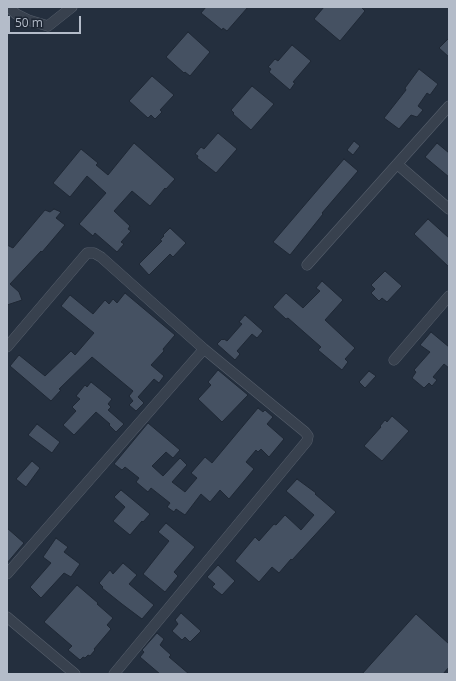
<!DOCTYPE html>
<html>
<head>
<meta charset="utf-8">
<style>
  body { margin:0 }
  #map { position:relative; width:456px; height:681px; overflow:hidden; background:#242f3e; font-family:"Open Sans",sans-serif }
  canvas { display:block }
  .frame { position:absolute; inset:0; border:8px solid #b4bcc9; pointer-events:none }
  .scale { position:absolute; left:8px; top:16px; width:73px; height:18px; box-sizing:border-box; border:2px solid #b4bcc9; border-top:0; padding-left:5px; font-size:12px; line-height:14px; white-space:nowrap; color:#b4bcc9; -webkit-text-stroke:3px #1d2633; paint-order:stroke }
</style>
</head>
<body>
<div id="map">
<canvas width="456" height="681"></canvas>
<div class="frame"></div>
<div class="scale">50 m</div>
</div>
<script>
const g = document.querySelector('canvas').getContext('2d');
g.lineJoin = 'round';
function paint(path, color) {
  g.fillStyle = color;
  g.fill(path, 'evenodd');
}
function shape(rows) {
  const path = new Path2D();
  for (const r of rows) {
    path.moveTo(r[0], r[1]);
    for (let i = 2; i < r.length; i += 2) path.lineTo(r[i], r[i + 1]);
  }
  return path;
}
function strokePath(path, color, width, dash) {
  g.strokeStyle = color;
  g.lineWidth = width;
  g.lineCap = dash ? 'butt' : 'round';
  g.setLineDash(dash || []);
  g.stroke(path);
}
const building = shape([
  [206,7,248,7,227,31,223,28,222,30,201,13,206,7],
  [324,7,361,7,365,11,340,41,314,19,324,7],
  [188,32,210,52,190,76,185,72,184,73,166,57,188,32],
  [449,38,449,57,439,48,449,38],
  [292,45,311,61,293,82,295,83,290,90,269,72,271,69,268,67,275,59,278,61,292,45],
  [419,69,438,84,430,95,427,93,418,106,423,110,417,117,411,115,399,129,384,118,406,90,405,88,419,69],
  [152,76,174,95,160,110,162,112,155,119,151,115,148,118,129,101,152,76],
  [252,86,274,104,251,130,233,114,234,113,231,110,252,86],
  [218,133,237,149,216,173,197,158,198,156,195,154,201,147,204,149,218,133],
  [354,141,360,146,353,155,347,150,354,141],
  [134,143,175,179,166,189,165,188,150,206,132,191,114,211,130,226,128,229,131,231,121,242,124,244,117,252,95,233,93,236,79,224,106,193,87,176,70,197,53,183,81,149,98,163,96,165,108,175,134,143],
  [437,143,449,153,449,177,425,157,437,143],
  [344,159,358,171,322,213,323,214,290,255,273,242,344,159],
  [54,209,61,212,56,218,65,225,42,252,41,251,10,284,19,292,22,300,7,305,7,245,13,248,45,210,50,212,54,209],
  [428,219,449,238,449,267,414,234,428,219],
  [170,228,186,243,173,257,170,254,149,275,139,264,162,241,160,240,164,236,163,235,170,228],
  [385,271,402,286,387,302,382,298,379,301,371,293,375,289,371,285,385,271],
  [322,281,343,300,325,320,355,348,345,359,348,362,342,370,318,350,321,347,288,318,286,319,273,307,286,293,303,308,320,291,316,288,322,281],
  [125,293,175,335,163,349,164,351,151,365,164,376,159,383,154,379,138,397,144,403,136,411,129,405,133,401,129,396,133,391,92,357,59,389,61,390,51,401,10,366,19,355,45,376,71,351,75,355,94,333,61,306,70,295,93,314,105,300,109,304,113,299,117,303,125,293],
  [245,315,263,331,257,338,252,334,237,351,240,354,235,360,217,344,222,339,223,340,224,339,227,341,242,324,239,322,245,315],
  [431,332,449,347,449,368,444,364,433,377,437,380,432,386,429,383,424,388,412,378,416,372,414,370,430,352,420,345,431,332],
  [218,370,248,395,222,422,198,399,211,385,208,382,218,370],
  [369,371,376,376,365,388,359,382,369,371],
  [91,382,112,399,108,404,111,407,108,410,124,424,116,432,109,425,110,424,96,412,74,435,63,425,76,411,72,407,80,399,76,396,85,385,87,387,91,382],
  [258,408,263,412,265,410,273,417,267,424,284,439,269,457,261,449,258,452,256,450,246,462,254,469,229,499,220,490,210,502,201,494,185,515,176,509,174,512,167,507,170,503,151,488,148,492,136,482,139,478,125,467,122,470,114,464,148,423,180,450,173,458,166,452,152,466,163,476,180,458,187,465,172,482,185,492,197,478,191,473,205,457,212,463,258,408],
  [392,416,409,431,382,461,364,446,381,427,380,426,385,420,387,422,392,416],
  [37,424,60,442,52,453,28,435,37,424],
  [32,461,40,468,26,487,16,479,32,461],
  [297,479,316,493,315,494,336,512,292,560,291,559,279,573,272,567,259,582,235,561,255,537,259,541,274,524,276,525,285,515,301,530,314,515,286,491,297,479],
  [121,490,150,514,143,522,142,521,130,535,113,521,125,507,114,497,121,490],
  [166,523,195,547,174,572,178,576,165,592,143,574,169,541,158,532,166,523],
  [7,528,24,543,7,563,7,528],
  [56,538,68,547,64,552,80,564,71,577,64,573,41,598,30,587,51,563,43,557,56,538],
  [123,563,137,575,129,584,154,605,142,619,122,604,102,588,103,587,99,583,110,570,113,574,123,563],
  [218,565,235,581,222,595,212,587,215,584,207,577,218,565],
  [77,585,98,603,97,604,113,618,107,625,111,629,94,649,95,650,90,656,88,655,85,658,83,657,80,660,68,650,72,646,44,622,77,585],
  [181,613,201,631,190,642,185,637,182,640,172,631,178,624,175,620,181,613],
  [416,614,449,644,449,667,443,674,362,674,416,614],
  [157,633,164,639,160,645,171,655,169,657,189,674,160,674,140,657,144,652,142,650,157,633]
]);
paint(building, '#455162');
strokePath(building, '#1f2835', 1);
const minor = shape([
  [9,7,16,14,28,20,48,26,72,7],
  [397,164,449,209],
  [307,265,449,106],
  [7,347,87,253,94,253,101,257,204,349,305,432,308,436,307,441,114,674],
  [394,360,449,296],
  [7,574,204,349],
  [7,617,75,674]
]);
strokePath(minor, '#565f6c', 11);
strokePath(minor, '#38414e', 10);
</script>
</body>
</html>
